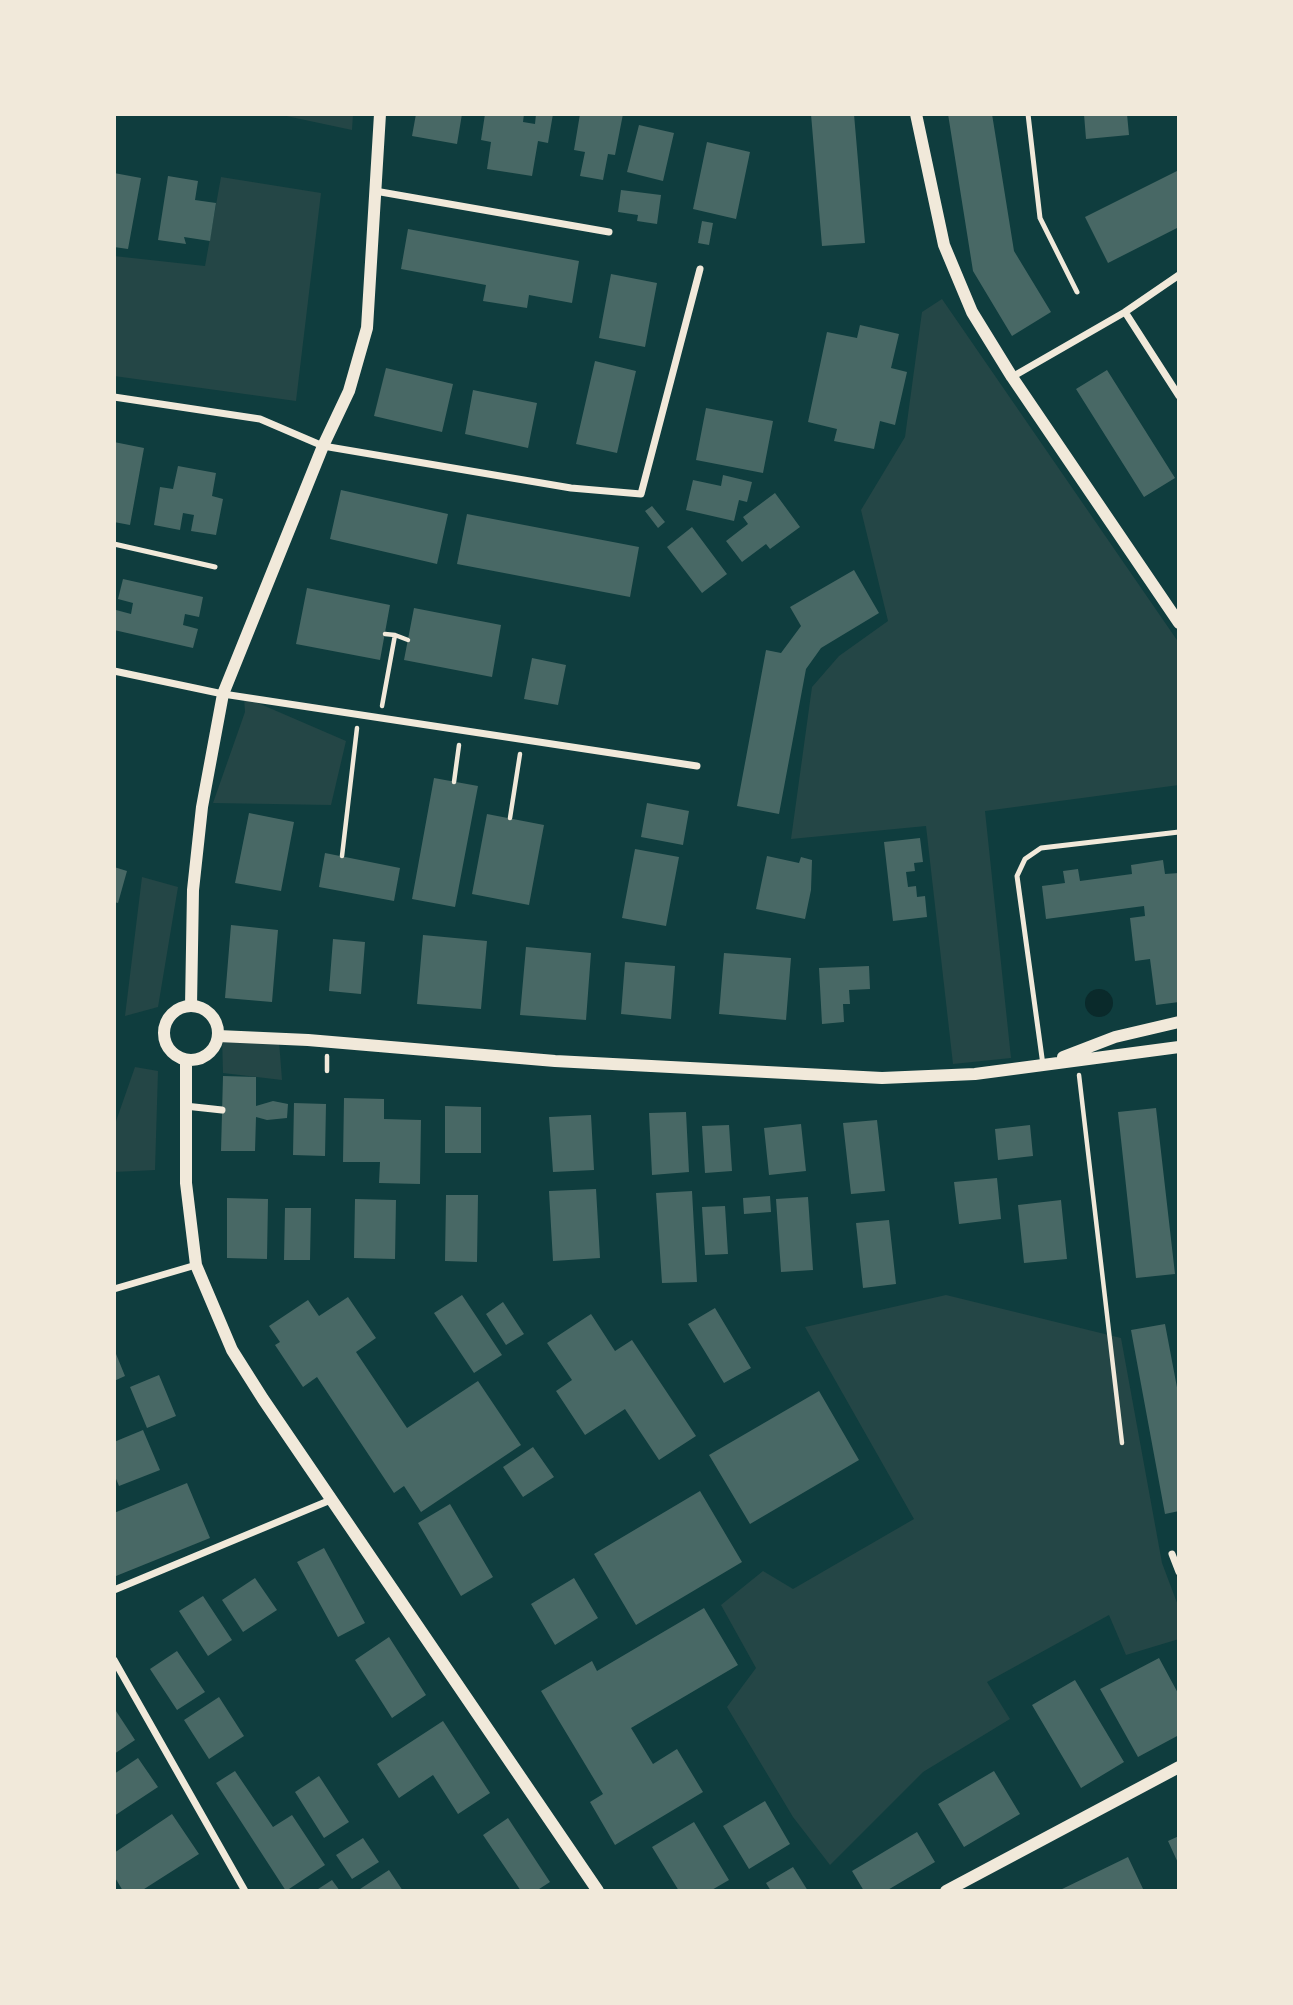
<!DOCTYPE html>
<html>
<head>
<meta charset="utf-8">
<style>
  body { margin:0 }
  #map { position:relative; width:1293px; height:2005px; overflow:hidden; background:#0f3d3e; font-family:Literata,serif }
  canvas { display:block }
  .frame { position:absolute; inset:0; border:116px solid #f1e9da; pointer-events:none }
</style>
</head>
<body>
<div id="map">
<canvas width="1293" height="2005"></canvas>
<div class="frame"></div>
</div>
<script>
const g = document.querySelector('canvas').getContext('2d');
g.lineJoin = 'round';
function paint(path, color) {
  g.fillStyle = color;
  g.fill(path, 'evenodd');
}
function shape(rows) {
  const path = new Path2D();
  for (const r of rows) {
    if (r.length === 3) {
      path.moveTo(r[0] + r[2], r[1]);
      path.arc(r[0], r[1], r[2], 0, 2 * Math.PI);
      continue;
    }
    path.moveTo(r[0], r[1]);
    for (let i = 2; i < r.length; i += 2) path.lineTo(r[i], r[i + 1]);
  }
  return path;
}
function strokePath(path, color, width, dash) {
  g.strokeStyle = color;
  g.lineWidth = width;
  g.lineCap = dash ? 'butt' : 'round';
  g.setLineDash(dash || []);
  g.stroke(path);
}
paint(shape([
  [277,114,353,114,352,130],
  [221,177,321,193,296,401,114,376,114,256,205,266],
  [942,299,1179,643,1179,785,985,811,1011,1058,953,1064,926,826,791,839,812,687,839,656,888,621,861,510,905,437,922,312],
  [244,697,346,741,331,805,213,803,245,712],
  [142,877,178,887,158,1007,125,1016],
  [222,1036,279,1041,282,1080,223,1073],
  [135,1067,158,1071,155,1170,114,1172,114,1127],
  [946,1295,1121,1338,1162,1563,1179,1608,1179,1639,1126,1655,1109,1615,987,1682,1010,1719,923,1772,830,1865,793,1817,727,1707,756,1668,721,1605,763,1571,793,1589,914,1519,805,1327]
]), '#244646');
paint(shape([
  [1099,1003,14]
]), '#0a2a2b');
paint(shape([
  [416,114,462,114,457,144,412,136],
  [485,114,524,114,523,122,535,124,536,114,553,114,548,143,538,141,532,176,487,169,491,142,481,140],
  [580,114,623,114,615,155,608,154,603,180,580,176,585,152,574,150],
  [811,114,854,114,865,243,822,246],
  [948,114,992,114,1014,251,1051,312,1012,336,973,271],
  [1084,114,1127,114,1129,135,1086,139],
  [639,125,674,133,663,181,627,172],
  [707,142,750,152,736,219,693,209],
  [1179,170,1179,227,1108,263,1085,217],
  [114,173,141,178,128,249,114,247],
  [168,176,198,181,195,200,216,203,210,241,184,237,186,244,158,240],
  [621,190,661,195,657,224,637,221,638,215,618,212],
  [702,221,713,223,709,245,698,243],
  [408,229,579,261,572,303,529,295,527,308,483,301,486,285,401,269],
  [611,274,657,283,645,347,599,338],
  [860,325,899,334,891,368,907,372,895,425,880,421,874,449,834,441,837,429,808,422,827,332,857,338],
  [595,361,636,371,617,453,576,444],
  [386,368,453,384,442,432,374,416],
  [1107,370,1175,478,1144,497,1076,389],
  [473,390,537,403,528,448,465,434],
  [706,408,773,421,763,473,696,460],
  [114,442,144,448,130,525,114,522],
  [178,466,216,473,212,496,223,499,216,535,191,531,194,515,183,513,180,530,154,525,160,487,173,489],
  [723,475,752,482,747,502,739,500,734,521,686,510,693,480,721,486],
  [341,490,448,514,437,564,330,539],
  [775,493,800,527,770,549,766,544,742,562,726,541,748,524,743,517],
  [652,506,665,522,658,528,645,511],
  [467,514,639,547,630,597,457,564],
  [692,527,727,574,702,593,667,547],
  [854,570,879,613,821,648,806,669,779,814,737,806,766,650,781,653,801,626,790,607],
  [123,579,203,597,199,617,185,614,183,625,198,629,193,648,114,630,116,610,131,614,133,603,118,599],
  [307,588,390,605,380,660,296,644],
  [414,608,501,625,492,677,404,660],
  [532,658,566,665,558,705,524,699],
  [434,778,478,786,455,907,412,899],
  [647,803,689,811,683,845,641,837],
  [249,813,294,822,281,891,235,883],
  [487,814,544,825,529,905,472,894],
  [920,838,923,862,914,863,915,871,906,872,908,887,916,886,917,897,925,896,927,917,893,921,884,842],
  [635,849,679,857,666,926,622,918],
  [325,853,400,868,394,901,319,887],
  [767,856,799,863,801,857,812,860,811,890,805,919,756,909],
  [1163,860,1165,874,1179,873,1179,1002,1156,1005,1150,959,1135,961,1130,918,1145,916,1144,906,1046,919,1042,886,1065,883,1063,871,1078,869,1080,881,1132,874,1131,865],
  [114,867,127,871,118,903,114,902],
  [231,925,278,930,272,1002,225,998],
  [423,935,487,941,481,1009,417,1004],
  [333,939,365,942,361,994,329,991],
  [526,947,591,953,586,1020,520,1015],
  [724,953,791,958,786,1020,719,1014],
  [625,962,675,966,671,1019,621,1014],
  [869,966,870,989,849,990,850,1004,843,1004,844,1022,822,1024,819,968],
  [223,1076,256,1077,256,1106,273,1101,288,1104,287,1118,267,1120,256,1117,255,1151,221,1151],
  [344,1098,384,1099,384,1119,421,1120,420,1184,379,1183,380,1162,343,1162],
  [294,1103,326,1104,325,1156,293,1155],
  [445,1106,481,1107,481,1153,445,1153],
  [1156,1108,1175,1274,1136,1278,1118,1112],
  [686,1112,689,1172,652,1175,649,1113],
  [591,1115,594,1170,553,1172,549,1117],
  [877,1120,885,1191,851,1194,843,1123],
  [801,1124,806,1171,769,1175,764,1128],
  [729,1125,732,1171,705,1173,702,1126],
  [1030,1125,1033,1156,998,1160,995,1129],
  [997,1178,1001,1219,959,1224,954,1182],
  [596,1189,600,1258,553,1261,549,1191],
  [692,1191,697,1282,662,1283,656,1193],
  [446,1195,478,1195,477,1262,445,1261],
  [770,1196,771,1212,744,1214,743,1198],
  [808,1197,813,1270,781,1272,776,1199],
  [227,1198,268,1199,267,1259,227,1258],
  [355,1199,396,1200,395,1259,354,1258],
  [1061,1200,1067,1259,1024,1263,1018,1205],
  [725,1206,728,1254,705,1255,702,1207],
  [285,1208,311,1208,310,1260,284,1260],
  [889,1220,896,1284,863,1288,856,1223],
  [462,1295,502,1355,474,1373,434,1313],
  [348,1297,376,1338,356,1352,407,1428,478,1381,521,1445,421,1512,404,1486,394,1493,317,1377,303,1387,275,1345,280,1342,269,1326,308,1300,319,1316],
  [503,1302,524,1334,506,1345,486,1314],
  [715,1308,751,1368,724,1383,688,1324],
  [591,1314,615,1351,632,1340,696,1436,659,1460,625,1409,585,1435,556,1391,572,1380,547,1343],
  [1165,1324,1179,1398,1179,1511,1165,1514,1131,1330],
  [114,1349,125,1376,114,1381],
  [159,1375,176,1416,147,1428,130,1387],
  [819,1391,859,1460,750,1524,709,1455],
  [143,1430,160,1470,119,1486,114,1474,114,1442],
  [533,1447,554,1477,523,1497,503,1467],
  [187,1483,210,1538,116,1576,114,1513],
  [700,1491,742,1562,636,1625,594,1554],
  [450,1504,493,1577,461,1596,418,1523],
  [324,1548,365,1623,338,1637,297,1562],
  [255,1578,277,1610,243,1632,222,1600],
  [574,1578,598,1618,555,1645,531,1604],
  [203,1596,232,1640,208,1656,179,1611],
  [704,1608,738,1665,631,1728,653,1764,677,1749,703,1792,615,1845,590,1802,603,1794,541,1691,592,1661,597,1671],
  [389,1637,426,1695,392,1718,355,1660],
  [177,1651,205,1692,177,1710,150,1669],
  [1159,1658,1179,1695,1179,1735,1138,1757,1100,1689],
  [1075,1680,1124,1762,1081,1788,1032,1705],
  [219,1697,244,1736,209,1759,184,1720],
  [114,1708,135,1740,114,1754],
  [443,1721,490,1793,458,1814,433,1775,399,1798,377,1764],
  [138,1758,158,1787,114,1816,114,1774],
  [235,1771,273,1827,292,1815,325,1865,286,1891,216,1783],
  [994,1771,1020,1814,964,1847,938,1804],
  [319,1776,349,1822,324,1838,295,1792],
  [765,1801,790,1844,749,1869,723,1826],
  [172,1814,199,1854,141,1891,123,1891,114,1876,114,1853],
  [508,1818,550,1882,536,1891,521,1891,483,1835],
  [694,1822,729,1880,710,1891,679,1891,652,1847],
  [917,1832,935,1862,886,1891,864,1891,852,1871],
  [1179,1836,1179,1865,1168,1841],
  [363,1838,379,1862,352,1879,336,1855],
  [1128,1857,1144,1891,1058,1891],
  [793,1867,808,1891,771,1891,766,1883],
  [389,1870,403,1891,357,1891],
  [332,1880,340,1891,315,1891]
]), '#486865');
strokePath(shape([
  [395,635,408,640],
  [382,706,395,635,385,634],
  [454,782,459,745],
  [510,818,520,754],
  [342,856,357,728],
  [327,1056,327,1071],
  [1079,1075,1122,1443]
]), '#f1e9da', 4.5);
strokePath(shape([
  [1028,114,1040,218,1077,292],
  [114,544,215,567],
  [1043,1065,1017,876,1025,859,1041,848,1179,832]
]), '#f1e9da', 5);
strokePath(shape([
  [375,191,609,232],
  [1125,312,1179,396],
  [1012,377,1125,312,1179,275],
  [114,397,260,419,323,446,571,488,641,494,700,269],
  [114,671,223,694,697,766],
  [185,1106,222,1110],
  [114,1289,196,1265],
  [1172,1554,1179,1572],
  [114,1590,333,1499],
  [114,1660,245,1891]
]), '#f1e9da', 7);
strokePath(shape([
  [916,114,944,245,972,312,1012,377,1179,623],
  [191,1006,193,890,202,807,223,694,323,446,349,391,367,328,380,114],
  [191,1033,27],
  [218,1036,308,1040,555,1061,882,1078,975,1074,1179,1047],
  [1063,1057,1115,1037,1179,1022],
  [186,1060,186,1183,196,1265,232,1350,263,1399,598,1891],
  [946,1891,1179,1767]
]), '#f1e9da', 12);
</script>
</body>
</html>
